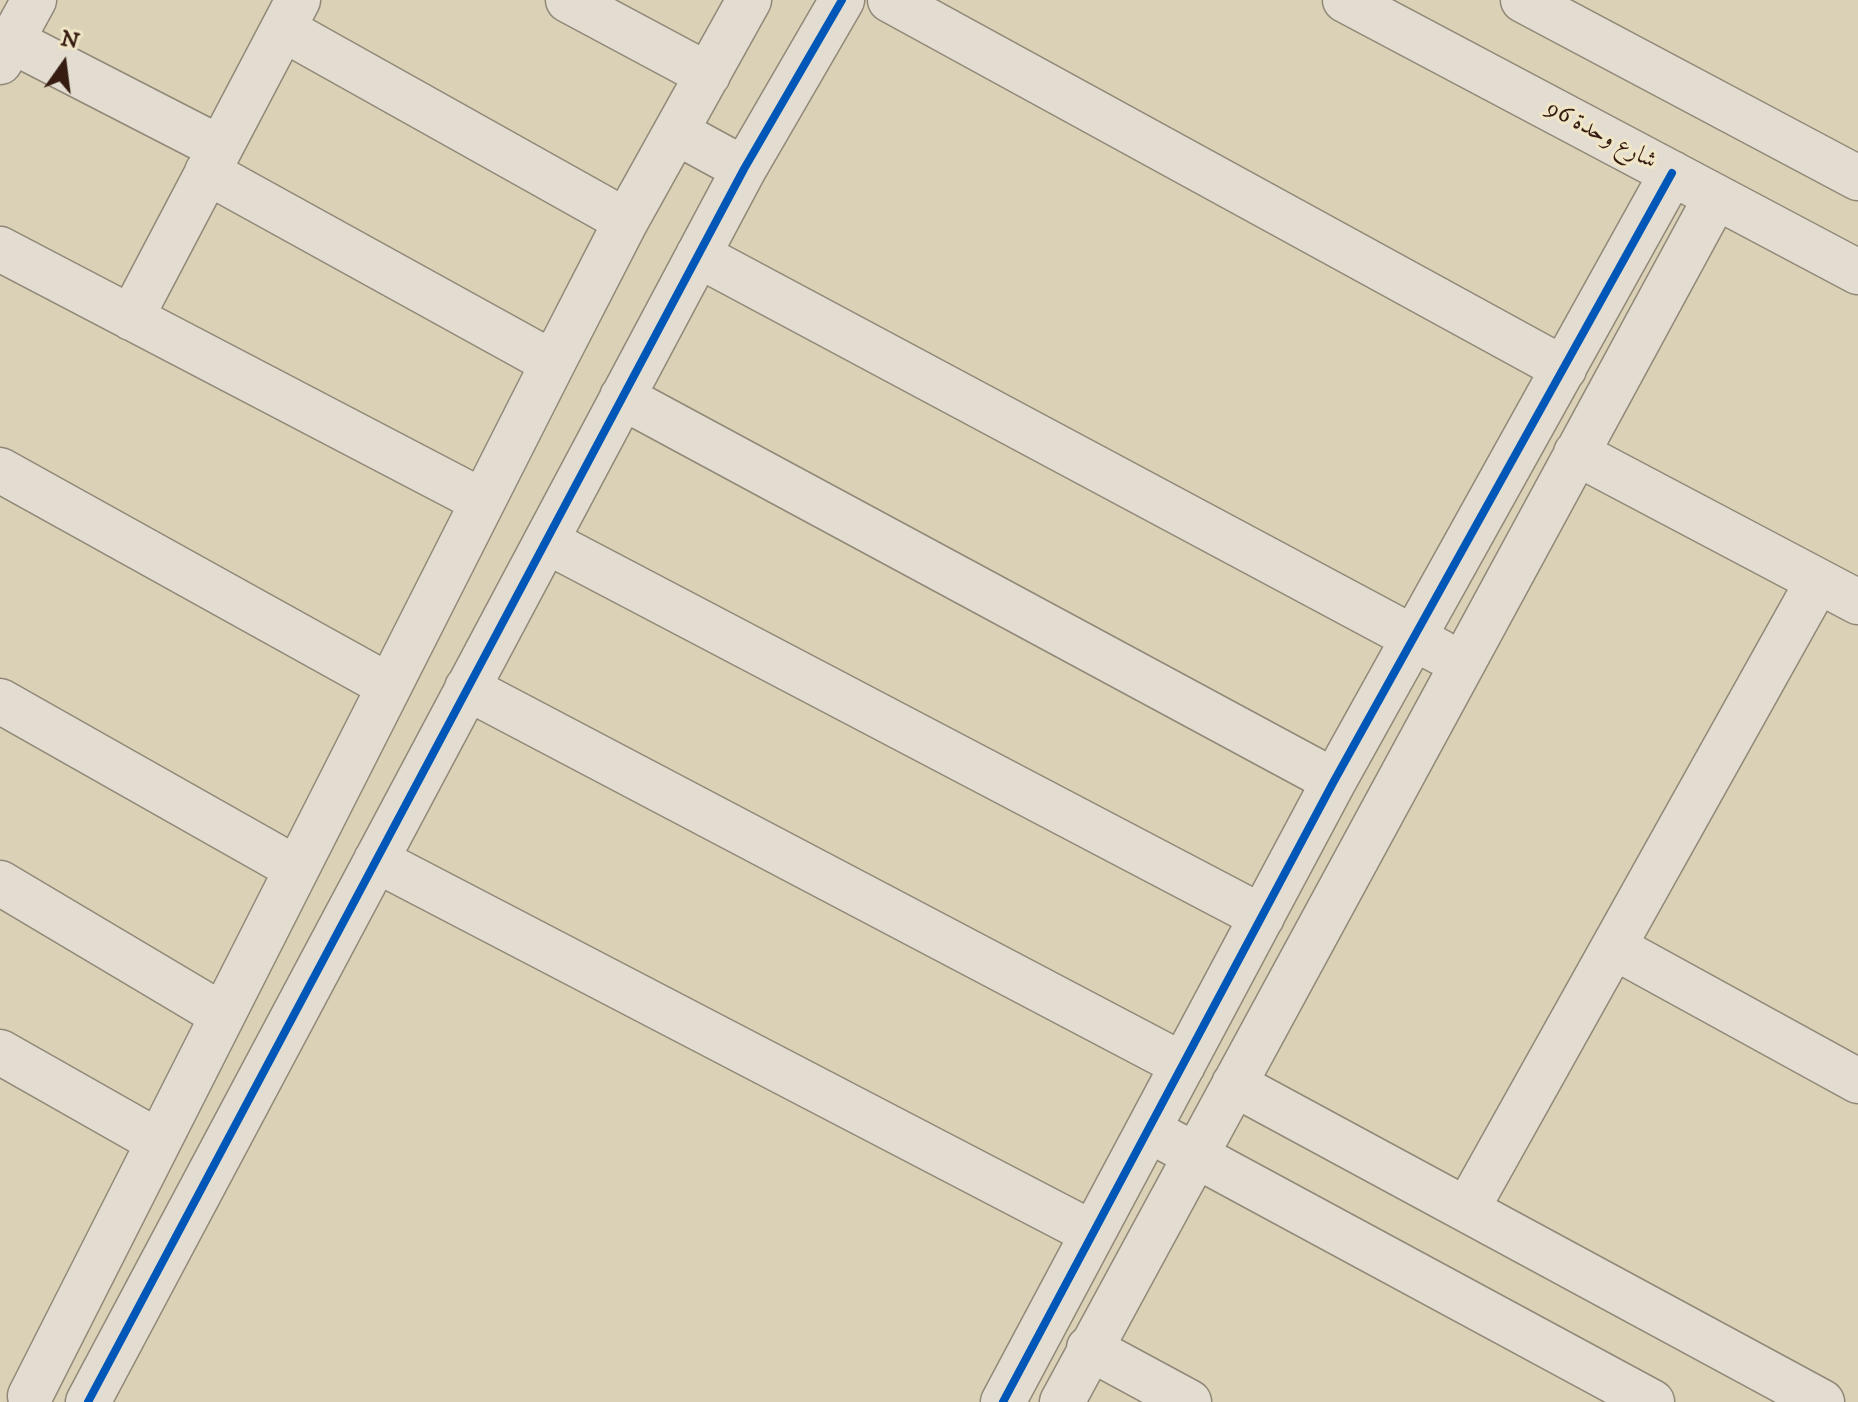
<!DOCTYPE html>
<html>
<head>
<meta charset="utf-8">
<style>
  body { margin:0 }
  #map { position:relative; width:1858px; height:1402px; overflow:hidden; background:#dad1b7; font-family:"IM FELL DW Pica",serif }
  canvas { display:block }
  .north { position:absolute; left:24px; top:24px; width:80px; height:80px; -webkit-text-stroke:6px #f0e6c7; paint-order:stroke; rotate:14deg; font-size:22px; font-weight:700; line-height:32px; text-align:center; color:#371d11 }
  .north::after { content:''; display:block; margin:auto; width:28px; height:36px; background:#371d11; clip-path:polygon(50% 0,100% 100%,50% 72%,0 100%) }
</style>
</head>
<body>
<div id="map">
<canvas width="1858" height="1402"></canvas>
<div class="north">N</div>
</div>
<script>
const g = document.querySelector('canvas').getContext('2d');
g.lineJoin = 'round';
function shape(rows) {
  const path = new Path2D();
  for (const r of rows) {
    path.moveTo(r[0], r[1]);
    for (let i = 2; i < r.length; i += 2) path.lineTo(r[i], r[i + 1]);
  }
  return path;
}
function strokePath(path, color, width, dash) {
  g.strokeStyle = color;
  g.lineWidth = width;
  g.lineCap = dash ? 'butt' : 'round';
  g.setLineDash(dash || []);
  g.stroke(path);
}
function write(font, color, halo, rows, align = 'center') {
  g.font = font + ' "IM FELL DW Pica",Amiri,serif';
  g.lineWidth = 6;
  g.setLineDash([]);
  g.textBaseline = 'middle';
  g.strokeStyle = halo;
  g.fillStyle = color;
  for (const [text, x, y, turn = 0] of rows) {
    g.save();
    g.translate(x, y);
    g.rotate((+turn || 0) * Math.PI / 180);
    g.textAlign = isNaN(turn) ? turn : align;
    if (halo) g.strokeText(text, 0, 0);
    g.fillText(text, 0, 0);
    g.restore();
  }
}
const minor = shape([
  [568,0,708,75],
  [890,0,1564,369],
  [1345,0,1858,272],
  [1523,0,1858,178],
  [283,29,626,221],
  [12,41,220,148],
  [0,62,34,0],
  [676,132,744,169],
  [207,172,553,363],
  [0,249,482,501],
  [698,255,1440,652],
  [131,318,298,0],
  [622,397,1334,781],
  [1576,453,1858,602],
  [0,470,389,686],
  [546,541,1262,917],
  [467,688,1183,1065],
  [0,701,297,869],
  [376,860,1092,1233],
  [0,883,222,1015],
  [1614,947,1858,1081],
  [0,1052,157,1141],
  [1234,1084,1822,1402],
  [1169,1141,1652,1402],
  [1467,1209,1818,581],
  [1089,1348,1189,1402],
  [30,1396,553,363,626,221,749,0],
  [88,1402,744,169,842,0],
  [1003,1402,1334,781,1672,173],
  [1062,1402,1716,197]
]);
strokePath(minor, '#918878', 47);
strokePath(minor, '#e2ddd0', 44);
strokePath(shape([
  [88,1402,744,169,842,0],
  [1003,1402,1334,781,1672,173]
]), '#0057b8', 8);
write('24px', '#371d11', '#f0e6c7', [
  ["شارع وحدة 96",1601,136,28]
]);
</script>
</body>
</html>
